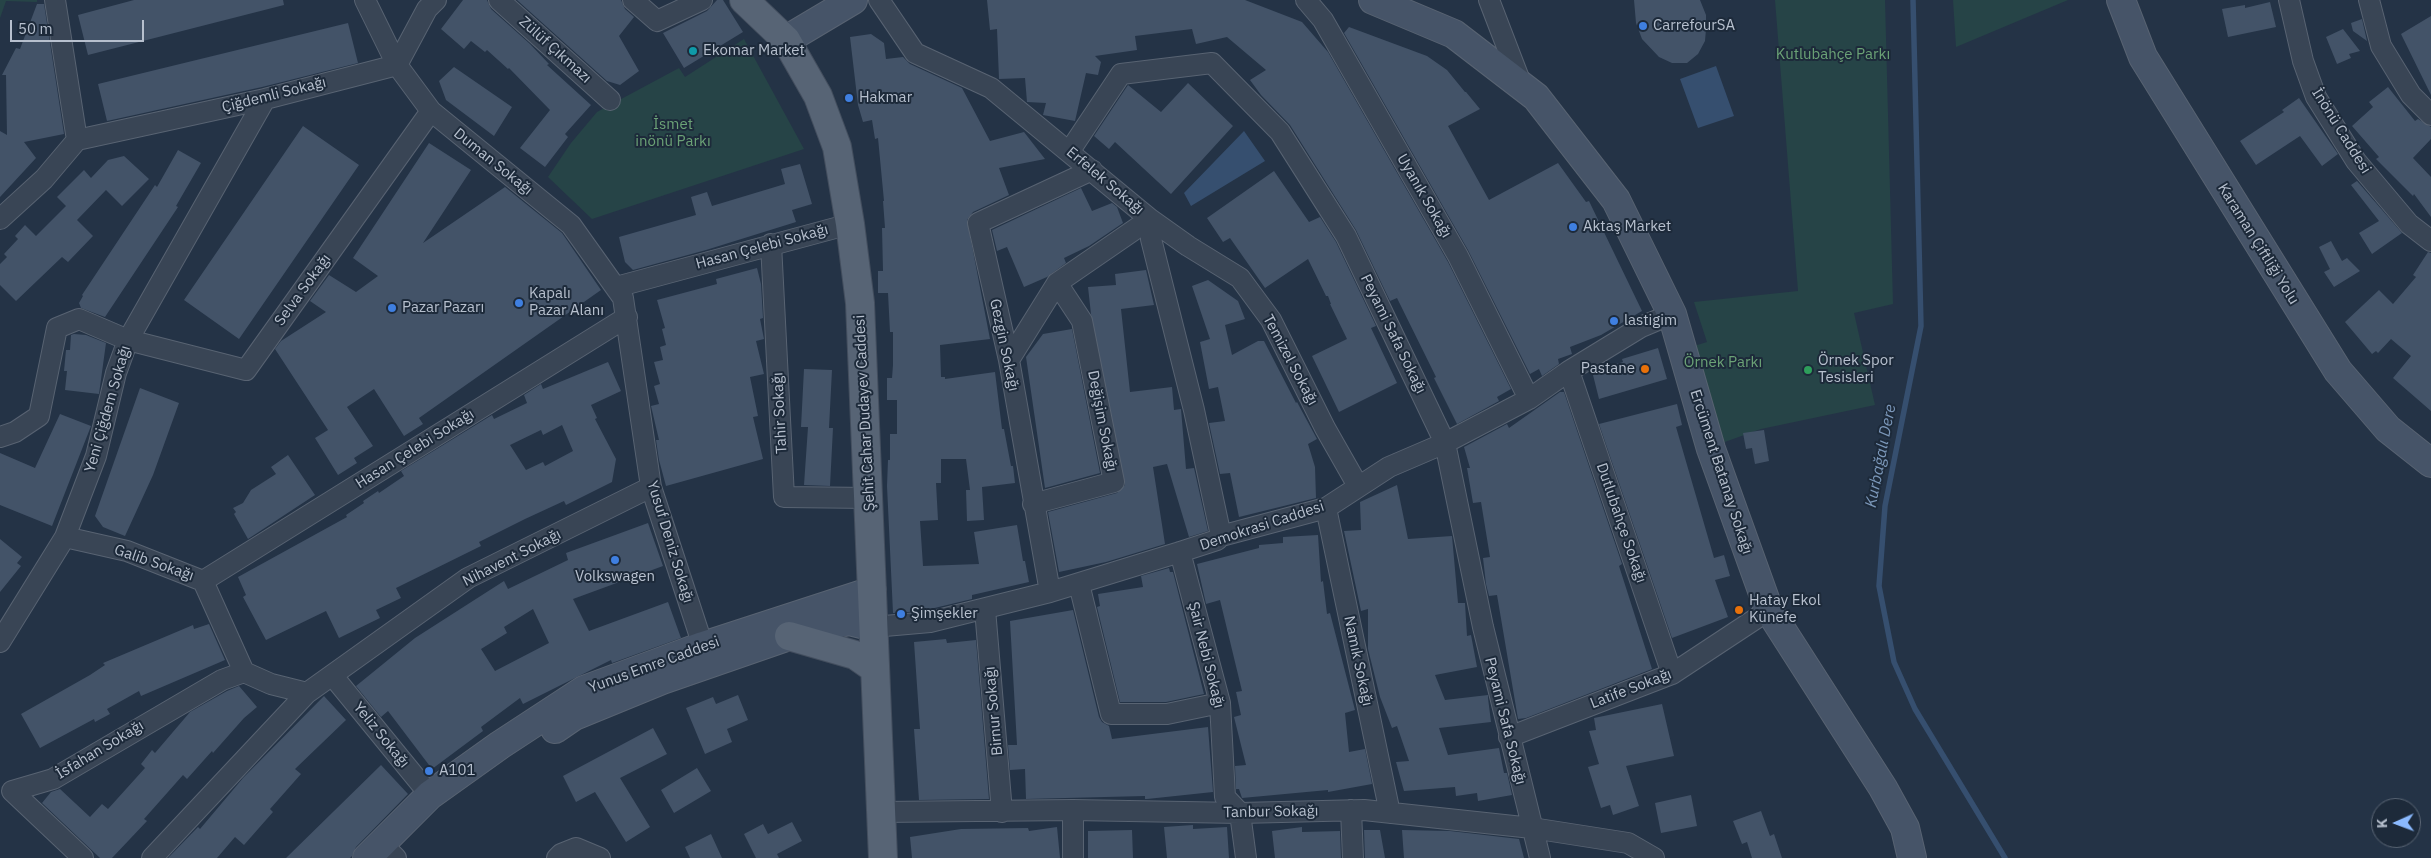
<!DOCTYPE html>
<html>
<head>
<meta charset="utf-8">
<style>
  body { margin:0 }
  #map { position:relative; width:2431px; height:858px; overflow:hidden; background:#243346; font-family:"IBM Plex Sans",sans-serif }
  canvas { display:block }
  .north { position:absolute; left:2371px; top:798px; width:50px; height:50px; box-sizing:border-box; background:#1d2a3a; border:1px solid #5b6675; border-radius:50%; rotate:268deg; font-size:14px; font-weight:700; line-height:20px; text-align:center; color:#b7c0ce }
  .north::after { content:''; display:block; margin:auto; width:18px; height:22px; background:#8bbaff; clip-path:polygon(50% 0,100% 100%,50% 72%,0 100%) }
  .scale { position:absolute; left:10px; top:20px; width:134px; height:22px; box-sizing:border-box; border:2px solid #b7c0ce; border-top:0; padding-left:6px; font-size:15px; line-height:18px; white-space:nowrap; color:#b7c0ce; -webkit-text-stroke:4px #1d2a3a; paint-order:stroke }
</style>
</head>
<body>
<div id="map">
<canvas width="2431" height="858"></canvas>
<div class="north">K</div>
<div class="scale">50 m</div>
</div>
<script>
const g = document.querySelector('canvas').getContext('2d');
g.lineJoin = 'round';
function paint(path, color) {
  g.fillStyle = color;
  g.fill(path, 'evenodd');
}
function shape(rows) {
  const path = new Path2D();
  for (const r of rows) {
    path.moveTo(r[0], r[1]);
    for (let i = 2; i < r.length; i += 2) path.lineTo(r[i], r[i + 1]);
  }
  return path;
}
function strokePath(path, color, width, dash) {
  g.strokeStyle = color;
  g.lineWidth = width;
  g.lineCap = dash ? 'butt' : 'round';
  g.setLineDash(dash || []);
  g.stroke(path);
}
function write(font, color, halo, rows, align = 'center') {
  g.font = font + ' "IBM Plex Sans",sans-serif';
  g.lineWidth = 4;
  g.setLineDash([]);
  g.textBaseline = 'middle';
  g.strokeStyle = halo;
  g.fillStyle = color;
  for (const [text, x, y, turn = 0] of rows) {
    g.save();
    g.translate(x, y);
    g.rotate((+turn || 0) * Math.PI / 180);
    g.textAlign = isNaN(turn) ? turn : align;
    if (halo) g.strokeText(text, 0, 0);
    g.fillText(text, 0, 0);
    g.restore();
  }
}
paint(shape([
  [0,0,37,0,37,2,6,1,0,18],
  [1775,0,1885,0,1893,304,1854,313,1875,405,1761,429,1722,443,1694,346,1707,342,1694,302,1798,291],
  [1953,0,2068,0,1956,47],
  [744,39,804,149,592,219,548,177,571,143,597,112,679,68,685,77]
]), '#264447');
paint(shape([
  [1716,66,1734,116,1698,128,1680,79],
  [1244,131,1265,161,1191,206,1184,193]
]), '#364f6f');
strokePath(shape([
  [1913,0,1921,326,1885,506,1879,586,1894,662,1915,709,2005,858]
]), '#364f6f', 5.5);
paint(shape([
  [134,0,283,0,284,5,88,55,78,15],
  [463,0,487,0,491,9,530,44,549,64,547,65,591,105,565,134,568,137,545,167,520,148,550,110,509,68,508,69,487,50,485,52,471,41,464,49,441,29],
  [517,0,621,0,625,9,634,17,619,36,639,71,620,85,607,81],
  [717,0,723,0,743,32,684,68,663,33,707,11],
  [987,0,1245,0,1302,22,1328,52,1448,262,1511,389,1497,397,1499,401,1457,424,1434,378,1436,377,1397,298,1390,301,1356,230,1290,125,1261,95,1250,80,1266,70,1227,37,1196,44,1192,29,1135,36,1137,50,1095,56,1101,62,1098,75,1086,73,1075,121,1043,115,1046,103,1027,102,1025,78,999,79,997,29,990,30],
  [1634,0,1700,0,1706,15,1706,29,1705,41,1698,54,1687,63,1672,63,1659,57,1642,39,1636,23],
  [2270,2,2276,27,2228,37,2222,9,2245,5,2245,8],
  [37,4,44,4,64,134,24,142,36,158,0,197,0,131,7,135,6,75,2,75,16,48,20,49],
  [2431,16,2431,95,2401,34],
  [2362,19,2367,41,2353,31,2351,23],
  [348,23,358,63,262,87,107,121,98,84],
  [1349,27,1427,56,1447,70,1465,92,1466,92,1480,109,1448,126,1489,200,1558,163,1586,202,1589,201,1642,311,1601,335,1570,347,1572,354,1558,359,1559,364,1542,376,1539,369,1530,374,1468,250,1344,33],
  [2343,29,2360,51,2349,54,2351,58,2337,64,2326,37],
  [871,34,884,43,886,59,903,57,910,64,962,88,990,141,1024,132,1045,159,999,168,1009,195,973,212,967,220,990,339,940,345,941,377,945,377,945,379,995,372,1002,429,1004,429,1011,466,1013,466,1015,483,982,487,984,520,967,521,966,490,970,490,966,459,941,459,941,483,936,483,938,520,920,521,923,566,979,564,974,532,1017,525,1023,561,1025,561,1029,582,972,595,972,599,922,611,893,613,887,486,888,460,890,460,890,434,897,434,897,400,887,400,887,378,892,378,893,365,893,332,890,332,888,293,878,293,878,271,883,271,882,228,885,228,883,201,884,201,878,138,875,139,872,120,863,122,858,105,850,37],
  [454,67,512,107,494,136,446,100,439,81],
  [1188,83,1233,126,1171,194,1115,142,1109,149,1094,136,1128,85,1161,112],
  [2388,87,2415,121,2418,119,2431,127,2431,139,2413,158,2431,177,2431,217,2414,194,2413,196,2376,159,2379,157,2352,126,2373,107,2369,102],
  [2299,98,2338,154,2322,166,2300,136,2256,165,2240,141,2284,112,2282,110],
  [303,126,359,165,239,339,184,300],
  [429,143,471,170,423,243,505,187,562,233,601,290,419,418,423,424,404,436,374,389,347,407,373,446,354,458,357,463,338,475,315,438,328,430,275,349,281,341,326,312,310,301,329,275,356,292,378,276,353,258],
  [178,150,201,163,176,206,178,207,105,317,81,308,79,303,83,296,82,295,155,185,157,187],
  [124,156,149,179,122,206,106,190,77,220,93,236,68,262,62,257,16,301,0,285,0,264,7,257,4,254,18,239,15,236,25,225,36,236,66,206,57,197,84,170,91,178,108,160],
  [800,164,812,204,792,210,796,222,706,250,633,270,625,262,619,237,696,215,691,197,707,192,712,206,785,184,781,169],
  [1274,171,1309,222,1320,217,1336,242,1376,326,1371,328,1397,383,1339,412,1312,356,1347,339,1330,304,1331,304,1328,296,1326,296,1308,259,1265,288,1230,238,1223,242,1207,218],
  [2357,181,2402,233,2372,254,2359,233,2379,221,2351,185],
  [1081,188,1092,211,1112,203,1117,207,1123,223,1089,246,1064,258,1066,263,1047,277,1024,287,1007,247,997,251,992,230],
  [2331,241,2342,261,2347,258,2360,271,2334,287,2324,272,2330,269,2319,247],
  [2428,252,2431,253,2431,411,2393,378,2411,356,2391,339,2378,353,2376,351,2372,354,2345,322,2379,290,2393,304,2416,277,2413,275],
  [757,268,761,284,763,318,760,319,764,339,756,341,764,374,750,377,758,416,753,417,763,459,666,486,659,460,656,440,659,440,651,406,659,404,654,386,660,384,654,362,663,360,660,347,666,345,662,329,665,328,657,300,717,284,716,279],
  [1146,270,1154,305,1121,309,1130,392,1172,387,1174,410,1181,409,1186,469,1194,468,1208,531,1189,537,1167,464,1153,467,1165,544,1106,562,1059,572,1048,512,1117,493,1125,485,1091,314,1088,287,1116,285,1115,274],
  [1208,280,1238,301,1245,319,1225,325,1232,355,1258,341,1264,341,1296,403,1297,402,1317,439,1308,444,1315,467,1316,498,1239,517,1230,473,1220,474,1209,423,1225,421,1218,387,1209,389,1200,342,1210,339,1192,286],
  [1072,329,1100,473,1045,488,1026,357,1043,334],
  [74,334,86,335,106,343,99,394,65,390,67,371,64,371,66,350,70,350,71,335],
  [1658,348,1667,379,1599,399,1592,371,1623,362,1622,359],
  [608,362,621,391,591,405,597,418,595,419,616,459,612,482,566,505,564,501,525,519,479,542,481,546,396,588,401,598,376,610,380,618,339,638,326,611,266,640,243,597,246,595,238,577,347,517,346,515,364,503,363,501,378,491,379,493,404,476,401,471,492,415,494,419,527,403,524,395,541,384,543,389],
  [562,425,573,451,545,466,543,462,526,470,510,445,541,430,543,435],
  [804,369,832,370,829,428,833,428,830,486,804,485,808,427,801,427],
  [140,388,179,403,153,475,125,536,103,527,95,516],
  [1560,392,1564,392,1622,564,1619,566,1652,669,1526,718,1518,719,1497,595,1489,596,1486,584,1483,558,1490,557,1481,502,1473,503,1467,468,1470,468,1464,447,1507,424,1509,428],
  [1677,404,1682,425,1676,427,1714,558,1724,555,1730,576,1715,580,1728,617,1672,638,1599,424],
  [60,414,91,426,52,526,0,505,0,453,35,468],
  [1764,430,1769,461,1755,464,1752,448,1746,449,1743,433],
  [288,455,315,495,248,539,234,514,236,512,233,508,243,503,251,490,276,474,271,467],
  [1397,485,1408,539,1452,536,1458,603,1465,603,1467,636,1471,635,1477,667,1435,675,1445,700,1488,695,1488,698,1491,722,1439,728,1448,755,1499,748,1504,773,1507,773,1512,795,1478,801,1477,793,1456,796,1455,787,1404,791,1396,762,1409,761,1397,726,1392,728,1380,697,1368,649,1368,609,1361,611,1344,531,1361,530,1360,502],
  [648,523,663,566,573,599,589,631,668,602,681,638,612,663,611,660,523,704,520,698,481,727,483,731,432,769,388,711,381,717,356,686,415,638,504,581,508,589,568,560,566,553],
  [533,609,549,643,495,671,481,649,507,633,504,627],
  [1318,535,1321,582,1323,581,1327,614,1330,613,1355,710,1345,713,1349,752,1365,749,1372,784,1328,792,1328,790,1242,798,1239,789,1236,789,1235,766,1246,765,1234,717,1241,715,1236,692,1242,691,1220,600,1206,604,1197,564,1259,548,1259,545,1283,543,1283,537],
  [0,539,22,557,17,563,21,566,0,592],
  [1169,568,1170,572,1173,572,1204,694,1166,702,1120,702,1097,607,1100,606,1098,594,1143,587,1141,576],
  [1073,610,1099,717,1102,722,1109,726,1112,739,1208,727,1213,792,1147,799,1145,799,1145,796,1026,799,1025,769,1010,770,1008,745,1017,745,1010,621],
  [209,624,225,660,141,696,139,691,107,709,110,714,95,722,94,719,40,748,21,714,90,675,105,665,103,663,193,625,194,629],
  [946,639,947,643,976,640,989,799,919,800,914,729,920,729,914,642],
  [239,686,257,707,244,718,213,753,212,751,187,779,183,775,144,819,147,821,112,858,100,858,42,803,51,792,60,789,90,817,102,804,108,809,145,768,141,764,152,750,155,753,190,712,227,691],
  [738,695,748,720,727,729,732,742,705,754,686,708,713,697,716,704],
  [324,696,346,720,295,769,301,774,270,809,273,812,244,845,235,837,217,858,168,858,198,827,200,829,243,778],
  [1662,704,1674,756,1626,766,1639,806,1613,815,1610,805,1601,808,1588,767,1599,764,1589,731,1596,730,1594,718],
  [653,728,667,754,620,778,650,827,626,842,595,792,576,802,563,776],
  [381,765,408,794,356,847,352,856,350,858,286,858],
  [697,768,711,791,674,813,661,790],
  [1691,795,1697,826,1661,833,1655,803],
  [1761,811,1770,836,1774,834,1782,858,1752,858,1747,842,1742,844,1733,821],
  [792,822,802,841,777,854,779,858,756,858,744,834,763,824,768,834],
  [1193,825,1193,829,1227,827,1229,858,1167,858,1164,827],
  [1057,827,1060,858,912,858,910,837,961,829,1028,828,1029,831],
  [1302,827,1302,832,1340,831,1341,858,1275,858,1272,831],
  [1132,830,1133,858,1088,858,1088,831],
  [1364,830,1380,830,1385,858,1365,858],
  [1402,830,1450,831,1519,839,1524,858,1404,858],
  [711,834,722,858,690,858,685,847]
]), '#435368');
const street = shape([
  [365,0,397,65,431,111,571,225,623,298,651,487,703,646],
  [499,0,610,100],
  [633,0,657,21,702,0],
  [879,0,915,53,991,88,1150,219,1151,239,1194,410,1221,536],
  [1306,0,1323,20,1458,256,1529,399],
  [1489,0,1522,86],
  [2289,0,2303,61,2316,97,2356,161,2409,224,2431,241],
  [2369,0,2381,46,2411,95,2431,115],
  [77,140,265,99,397,65,427,9,436,0],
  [1069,152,1121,74,1212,63,1280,132,1346,236,1445,443,1483,627,1540,858],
  [0,219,44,179,77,140,55,0],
  [771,244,784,497,869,498],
  [616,287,850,224],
  [1009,360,1057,283,1150,219,1188,246,1240,278,1271,320,1325,428,1358,486],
  [1569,371,1672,674],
  [0,437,15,432,39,416,57,328,79,319,128,340,246,370,431,111],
  [1033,504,1114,482,1082,321,1057,283],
  [1326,508,1390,813],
  [65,537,127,551,203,581,244,672],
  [1180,552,1220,703,1225,797,1240,813,1246,858],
  [203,581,627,317],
  [1079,584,1111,714,1167,714,1220,703],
  [1050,592,1009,360,978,223,1092,170],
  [985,609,1002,812],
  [873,627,930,622,1050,592,1180,552,1217,540,1221,536,1326,508,1389,467,1445,443,1529,399,1569,371,1641,327,1672,314],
  [0,642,65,537,96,456,116,373,128,340,265,99],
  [244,672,271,684,307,693],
  [332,675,430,795],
  [1509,737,1672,674,1769,610],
  [1351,810,1353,858],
  [881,812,1073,810,1240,813,1364,810,1532,828,1628,843,1654,858],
  [390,852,396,858],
  [83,858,12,791,53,779,222,680,244,672],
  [152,858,307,693,468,578,651,487],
  [557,858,561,854,576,848,600,858],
  [1073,858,1073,810]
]);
const secondary = shape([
  [1373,0,1454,34,1536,97,1616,200,1672,314,1711,449,1769,610,1883,788,1905,828,1912,858],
  [2121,0,2143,57,2338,371,2388,429,2431,463],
  [786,40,853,0],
  [555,729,574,716,662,680,789,636,819,627,849,621,873,627],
  [367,858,430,795,500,745,584,690,703,646,872,591]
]);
const primary = shape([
  [744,0,786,40,818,96,837,147,850,224,860,303,883,858],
  [789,636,855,655,875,669]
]);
strokePath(street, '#586372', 22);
strokePath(secondary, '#586372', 30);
strokePath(primary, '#434e5e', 30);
strokePath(street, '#394555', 20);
strokePath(secondary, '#465468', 28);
strokePath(primary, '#576475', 28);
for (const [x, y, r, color] of [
  [1643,26,5,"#3f7fe0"],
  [693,51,5,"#0f9aa8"],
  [849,98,5,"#3f7fe0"],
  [1573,227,5,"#3f7fe0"],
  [519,303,5,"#3f7fe0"],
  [392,308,5,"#3f7fe0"],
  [1614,321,5,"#3f7fe0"],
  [1645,369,5,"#e8710a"],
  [1808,370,5,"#2e9e5b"],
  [615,560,5,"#3f7fe0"],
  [1739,610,5,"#e8710a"],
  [901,614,5,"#3f7fe0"],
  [429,771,5,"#3f7fe0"]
]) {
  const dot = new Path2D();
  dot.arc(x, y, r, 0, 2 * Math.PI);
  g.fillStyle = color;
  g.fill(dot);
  strokePath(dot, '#1d2a3a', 2);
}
write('15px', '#b7c0ce', '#1d2a3a', [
  ["CarrefourSA",1653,26],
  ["Ekomar Market",703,51],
  ["Hakmar",859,98],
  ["Aktaş Market",1583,227],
  ["Kapalı",529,294],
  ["Pazar Alanı",529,311],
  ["Pazar Pazarı",402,308],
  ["lastigim",1624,321],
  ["Örnek Spor",1818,361],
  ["Tesisleri",1818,378],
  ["Pastane",1635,369,"right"],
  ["Volkswagen",615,577,"center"],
  ["Hatay Ekol",1749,601],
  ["Künefe",1749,618],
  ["Şimşekler",911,614],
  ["A101",439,771]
], 'left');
write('15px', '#b7c0ce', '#1d2a3a', [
  ["Zülüf Çıkmazı",555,50,42],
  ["Çiğdemli Sokağı",274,95,-14],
  ["İnönü Caddesi",2341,131,58],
  ["Duman Sokağı",493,162,39],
  ["Erfelek Sokağı",1105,181,40],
  ["Uyanık Sokağı",1424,196,60],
  ["Karaman Çiftliği Yolu",2258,244,58],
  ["Hasan Çelebi Sokağı",762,247,-15],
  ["Selva Sokağı",303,290,-54],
  ["Peyami Safa Sokağı",1393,334,64],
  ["Gezgin Sokağı",1004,345,78],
  ["Temizel Sokağı",1290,360,62],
  ["Yeni Çiğdem Sokağı",108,409,-74],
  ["Tahir Sokağı",780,413,-93],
  ["Şehit Cahar Dudayev Caddesi",865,413,-93],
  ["Değişim Sokağı",1102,421,79],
  ["Hasan Çelebi Sokağı",415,449,-32],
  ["Ercüment Batanay Sokağı",1721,472,72],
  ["Dutlubahçe Sokağı",1621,523,71],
  ["Demokrasi Caddesi",1262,526,-18],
  ["Yusuf Deniz Sokağı",670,542,73],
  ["Nihavent Sokağı",512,558,-27],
  ["Galib Sokağı",154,563,19],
  ["Şair Nebi Sokağı",1206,655,76],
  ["Namık Sokağı",1358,661,78],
  ["Yunus Emre Caddesi",654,665,-20],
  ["Latife Sokağı",1631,689,-21],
  ["Birnur Sokağı",994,711,-95],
  ["Peyami Safa Sokağı",1505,721,76],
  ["Yeliz Sokağı",381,735,51],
  ["İsfahan Sokağı",100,750,-31],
  ["Tanbur Sokağı",1271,812,-1]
]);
write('15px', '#6ba276', '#1d2a3a', [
  ["Kutlubahçe Parkı",1833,55],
  ["İsmet",673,125],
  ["inönü Parkı",673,142],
  ["Örnek Parkı",1723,363]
]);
write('italic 16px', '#7b97b9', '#1d2a3a', [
  ["Kurbağalı Dere",1881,456,-79]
]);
</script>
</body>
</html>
